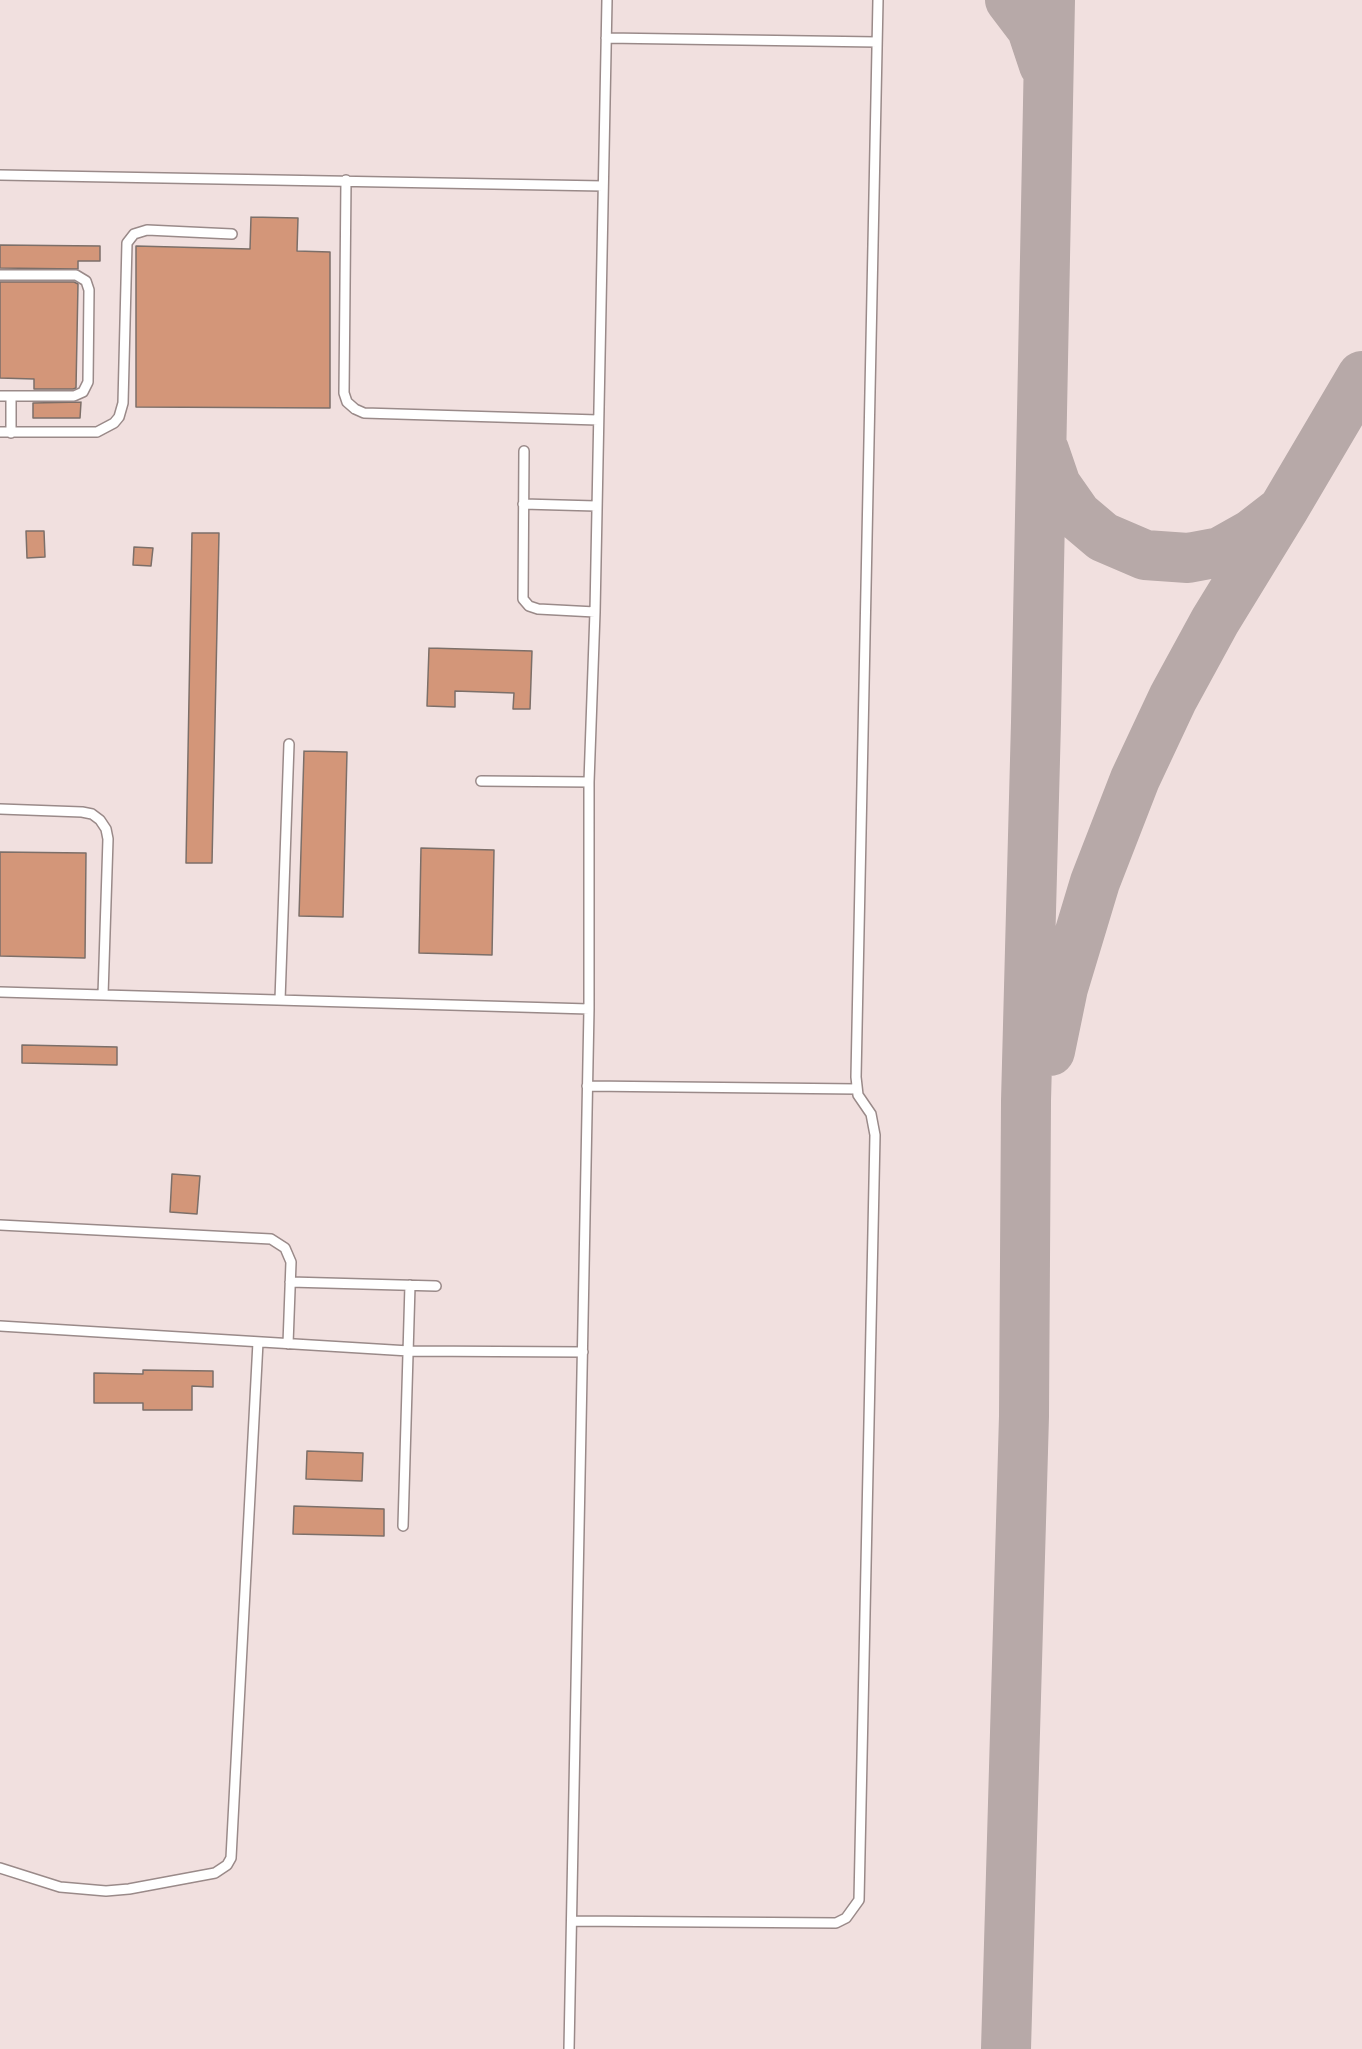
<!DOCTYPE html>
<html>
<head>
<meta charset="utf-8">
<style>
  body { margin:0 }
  canvas { display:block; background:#f1e0df }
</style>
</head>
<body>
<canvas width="1362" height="2049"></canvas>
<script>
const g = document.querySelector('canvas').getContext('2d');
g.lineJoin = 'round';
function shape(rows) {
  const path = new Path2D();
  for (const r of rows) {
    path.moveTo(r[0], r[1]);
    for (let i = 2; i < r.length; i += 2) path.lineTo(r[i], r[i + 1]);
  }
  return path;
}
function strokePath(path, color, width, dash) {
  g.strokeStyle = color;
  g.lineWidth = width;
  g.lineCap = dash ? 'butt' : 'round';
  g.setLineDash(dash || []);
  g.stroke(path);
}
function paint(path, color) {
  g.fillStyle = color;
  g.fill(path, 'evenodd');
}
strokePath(shape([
  [1010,0,1032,29,1044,65],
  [1044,450,1056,485,1077,515,1103,537,1145,555,1188,558,1220,552,1252,534,1283,510,1362,376],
  [1050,1051,1063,988,1095,882,1135,779,1173,698,1215,621,1283,510],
  [1006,2049,1024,1416,1026,1101,1036,722,1050,0]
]), '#b7a9a8', 50);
const building = shape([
  [251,217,298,218,297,251,330,252,330,408,136,407,136,246,250,249,251,217],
  [0,245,100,246,100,261,78,261,78,269,0,268,0,245],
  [0,282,74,282,78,284,76,388,73,389,34,389,34,379,0,378,0,282],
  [81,402,80,418,33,418,33,403,81,402],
  [26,531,44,531,45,557,27,558,26,531],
  [192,533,219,533,212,863,186,863,192,533],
  [134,547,153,548,151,566,133,565,134,547],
  [429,648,532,651,530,709,513,709,514,693,455,691,455,707,427,706,429,648],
  [304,751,347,752,343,917,299,916,304,751],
  [421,848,494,850,492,955,419,953,421,848],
  [0,852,86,853,85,958,0,956,0,852],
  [22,1045,117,1047,117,1065,22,1063,22,1045],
  [172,1174,200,1176,197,1214,170,1212,172,1174],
  [143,1370,213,1371,213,1387,192,1386,192,1410,143,1410,143,1403,94,1403,94,1373,143,1374,143,1370],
  [307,1451,363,1453,362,1481,306,1479,307,1451],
  [294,1506,384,1509,384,1536,293,1534,294,1506]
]);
paint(building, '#d39679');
strokePath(building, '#7c6f69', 1.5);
const lane = shape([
  [606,38,877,42],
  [0,175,603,186],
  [346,180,344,393,347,402,355,409,364,413,598,420],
  [0,275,76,275,86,281,89,290,88,382,83,392,74,396,0,396],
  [11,396,11,433],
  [0,432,97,432,114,423,119,417,123,403,127,243,134,234,147,230,232,234],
  [524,451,523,599,529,606,538,609,595,612],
  [523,504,596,506],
  [481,781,589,782],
  [0,809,82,812,92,814,100,820,106,829,108,839,103,995],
  [0,992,589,1009],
  [280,1000,289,744],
  [587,1086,857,1089],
  [0,1225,271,1239,285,1248,291,1262,288,1344],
  [290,1282,436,1286],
  [0,1326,409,1351,583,1352],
  [403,1526,410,1285],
  [0,1868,60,1887,106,1891,129,1889,215,1873,227,1865,231,1858,258,1342],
  [572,1921,836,1923,846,1918,859,1900,875,1135,871,1114,858,1095,856,1077,878,0],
  [569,2049,589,1009,589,782,595,612,607,0]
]);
strokePath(lane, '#9a8a89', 12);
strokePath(lane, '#fff', 9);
</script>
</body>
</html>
